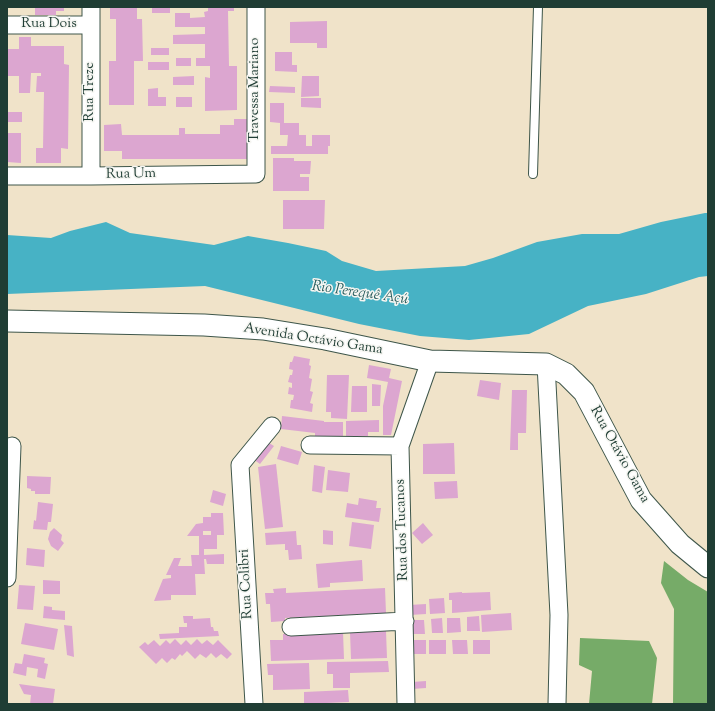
<!DOCTYPE html>
<html>
<head>
<meta charset="utf-8">
<style>
  body { margin:0 }
  #map { position:relative; width:715px; height:711px; overflow:hidden; background:#f0e3c9; font-family:"Sorts Mill Goudy",serif }
  canvas { display:block }
  .frame { position:absolute; inset:0; border:8px solid #1f3d34; pointer-events:none }
</style>
</head>
<body>
<div id="map">
<canvas width="715" height="711"></canvas>
<div class="frame"></div>
</div>
<script>
const g = document.querySelector('canvas').getContext('2d');
g.lineJoin = 'round';
function paint(path, color) {
  g.fillStyle = color;
  g.fill(path, 'evenodd');
}
function shape(rows) {
  const path = new Path2D();
  for (const r of rows) {
    path.moveTo(r[0], r[1]);
    for (let i = 2; i < r.length; i += 2) path.lineTo(r[i], r[i + 1]);
  }
  return path;
}
function strokePath(path, color, width, dash) {
  g.strokeStyle = color;
  g.lineWidth = width;
  g.lineCap = dash ? 'butt' : 'round';
  g.setLineDash(dash || []);
  g.stroke(path);
}
function write(font, color, halo, rows, align = 'center') {
  g.font = font + ' "Sorts Mill Goudy",serif';
  g.lineWidth = 3;
  g.setLineDash([]);
  g.textBaseline = 'middle';
  g.strokeStyle = halo;
  g.fillStyle = color;
  for (const [text, x, y, turn = 0] of rows) {
    g.save();
    g.translate(x, y);
    g.rotate((+turn || 0) * Math.PI / 180);
    g.textAlign = isNaN(turn) ? turn : align;
    if (halo) g.strokeText(text, 0, 0);
    g.fillText(text, 0, 0);
    g.restore();
  }
}
paint(shape([
  [664,561,688,580,708,592,708,704,673,704,674,609,661,583],
  [580,638,649,641,657,658,652,704,589,704,592,671,579,665]
]), '#76ab68');
paint(shape([
  [705,213,708,213,708,276,699,277,646,294,588,306,529,334,469,340,420,336,359,324,205,286,7,294,7,235,51,238,70,231,106,222,130,233,214,245,248,236,288,243,326,251,342,261,376,271,465,266,493,258,537,242,582,234,619,234,661,222]
]), '#47b2c5');
paint(shape([
  [35,7,64,7,64,11,56,11,56,15,35,15],
  [110,7,137,7,137,19,142,19,143,61,134,61,134,105,109,105,109,61,116,61,116,19,110,19],
  [152,7,170,7,170,13,152,13],
  [208,7,234,7,234,11,228,11,229,66,237,66,237,110,205,111,205,77,210,78,210,66,196,66,196,58,205,58,205,44,173,44,173,35,205,34,205,27,175,27,175,13,190,13,190,18,205,17,204,12,208,11],
  [327,21,327,48,317,48,317,43,290,43,290,22],
  [19,37,31,37,31,46,64,46,64,64,69,65,68,149,61,148,61,163,36,163,36,148,43,148,44,92,36,92,37,76,41,76,41,73,31,73,30,93,19,93,19,76,7,76,7,49,19,49],
  [151,48,169,48,169,55,151,55],
  [275,52,292,52,292,65,297,65,297,72,275,71],
  [176,58,191,58,191,66,176,66],
  [148,62,169,62,169,70,148,70],
  [194,76,194,85,173,85,173,77],
  [302,76,319,76,319,96,301,97],
  [270,86,295,87,295,93,269,92],
  [158,88,158,97,166,97,166,106,148,106,148,89],
  [176,97,192,97,192,107,176,107],
  [301,98,321,98,321,108,301,107],
  [270,103,284,103,284,123,299,123,299,135,306,135,306,146,312,146,312,135,330,135,330,146,328,146,328,154,271,154,271,146,287,146,288,135,280,135,280,123,270,122],
  [7,112,22,112,22,122,7,122],
  [234,119,247,119,247,159,122,159,122,151,104,151,104,125,121,124,122,135,179,135,179,128,185,128,185,134,220,134,220,125,234,125],
  [7,133,21,133,21,163,7,162],
  [273,158,294,158,294,161,311,161,310,174,300,174,300,177,309,177,309,191,273,191],
  [283,200,325,200,324,229,283,229],
  [294,356,310,359,309,365,311,366,309,378,312,379,310,391,313,392,310,403,313,404,312,412,290,408,291,400,293,400,294,395,288,394,289,387,292,388,292,383,288,382,290,375,292,375,293,370,289,369,290,362,292,362],
  [369,365,391,369,389,378,402,381,391,435,383,435,383,406,388,382,367,378],
  [327,375,349,375,347,419,331,418,331,412,326,412],
  [480,380,501,383,499,400,477,396],
  [372,384,381,385,380,406,372,406],
  [352,386,367,386,367,412,351,412],
  [512,390,527,390,526,433,518,433,518,450,510,450],
  [282,416,324,421,324,422,343,422,343,436,315,436,315,433,281,429],
  [379,420,379,432,368,432,368,436,346,437,346,421],
  [269,443,274,446,260,464,250,457],
  [454,443,455,474,423,474,423,444],
  [281,446,302,452,298,465,277,459],
  [276,464,283,527,265,529,258,467],
  [314,465,325,467,322,493,312,491],
  [328,470,350,473,348,492,326,490],
  [27,476,51,477,50,494,35,494,35,491,31,491,31,489,27,488],
  [457,481,458,498,435,499,434,482],
  [213,490,226,494,223,506,210,502],
  [359,498,377,501,376,508,381,508,379,522,345,517,347,503,358,505],
  [38,502,53,504,51,522,48,522,47,530,33,529,34,520,36,521],
  [211,513,223,513,224,535,217,535,217,549,204,549,204,555,224,554,224,564,207,564,206,559,204,559,205,574,195,574,196,595,171,595,171,600,154,601,163,579,171,578,171,575,166,575,174,558,181,558,178,566,192,566,191,555,199,555,199,536,187,536,196,524,203,523,203,517,211,517],
  [203,531,211,531,211,535,203,535],
  [352,522,374,525,371,549,349,546],
  [423,523,433,535,422,544,412,533],
  [54,528,62,535,61,540,64,543,58,551,51,546,48,539,50,532],
  [323,530,333,531,333,545,323,544],
  [296,531,297,545,301,545,302,559,289,560,288,550,285,550,285,544,266,545,265,533],
  [27,548,45,550,44,567,26,565],
  [362,560,363,581,330,583,330,587,318,588,316,564],
  [43,580,60,581,60,594,43,594],
  [19,585,35,586,33,610,17,609],
  [286,588,286,593,385,588,386,613,285,618,285,621,271,622,270,604,266,604,265,593,274,593,273,589],
  [462,592,462,593,490,592,491,610,452,613,452,600,449,600,449,593],
  [444,598,445,613,430,614,429,599],
  [426,604,426,614,410,615,409,605],
  [44,606,52,607,52,610,65,611,65,620,43,618],
  [511,613,512,630,482,632,481,615],
  [183,616,193,616,193,619,210,618,211,627,213,627,214,631,218,631,219,636,160,639,159,634,179,633,179,627,187,627,187,623,184,623],
  [479,616,480,631,467,631,467,617],
  [442,618,443,633,432,633,431,619],
  [447,618,460,618,461,632,447,633],
  [412,620,424,620,425,634,413,634],
  [25,623,58,629,54,650,21,644],
  [64,625,72,626,74,657,67,655],
  [386,631,387,658,351,659,350,632],
  [343,632,344,659,271,661,270,640,283,640,283,634],
  [175,639,181,645,186,640,191,645,197,639,202,644,207,640,213,645,218,640,232,654,227,659,221,654,216,658,211,653,206,658,200,654,195,659,187,651,182,656,180,654,175,660,172,658,167,663,162,658,156,664,139,647,145,642,148,645,154,640,160,646,166,640,170,644],
  [407,640,426,640,426,654,408,654],
  [429,640,446,640,446,654,429,654],
  [452,640,467,640,468,654,453,654],
  [473,640,490,640,490,654,473,654],
  [24,654,45,658,44,663,48,664,45,679,37,677,38,669,27,667,26,676,13,673,15,663,22,664],
  [388,661,389,672,350,673,350,688,333,688,333,674,327,674,327,662],
  [309,663,310,689,273,690,273,675,268,675,267,664],
  [426,681,426,688,412,689,412,682],
  [19,684,55,689,53,704,30,704,31,695,24,694],
  [348,690,349,702,304,704,304,692]
]), '#dca6d0');
const service = shape([
  [533,174,538,7]
]);
const minor = shape([
  [7,25,91,25],
  [7,176,91,176,256,174,256,7],
  [91,176,91,7],
  [546,364,559,615,557,704],
  [310,445,400,446],
  [7,578,12,446],
  [291,627,405,621],
  [254,704,240,465,272,426],
  [406,704,400,446,430,361]
]);
const tertiary = shape([
  [7,321,204,325,263,329,325,339,430,361,546,364,566,374,584,392,641,500,680,544,708,567]
]);
strokePath(service, '#3e564a', 10);
strokePath(minor, '#3e564a', 19);
strokePath(tertiary, '#3e564a', 23);
strokePath(service, '#fff', 8);
strokePath(minor, '#fff', 17);
strokePath(tertiary, '#fff', 21);
write('14px', '#1f3d34', '#f6f6f2', [
  ["Rua Dois",49,25],
  ["Travessa Mariano",256,90,-90],
  ["Rua Treze",91,92,-90],
  ["Rua Um",131,175,-1],
  ["Avenida Octávio Gama",313,340,9],
  ["Rua Otávio Gama",619,455,61],
  ["Rua dos Tucanos",403,530,-92],
  ["Rua Colibri",247,584,-93]
]);
write('italic 15px', '#2b6060', '#f6f6f2', [
  ["Rio Perequê Açú",360,294,8]
]);
</script>
</body>
</html>
